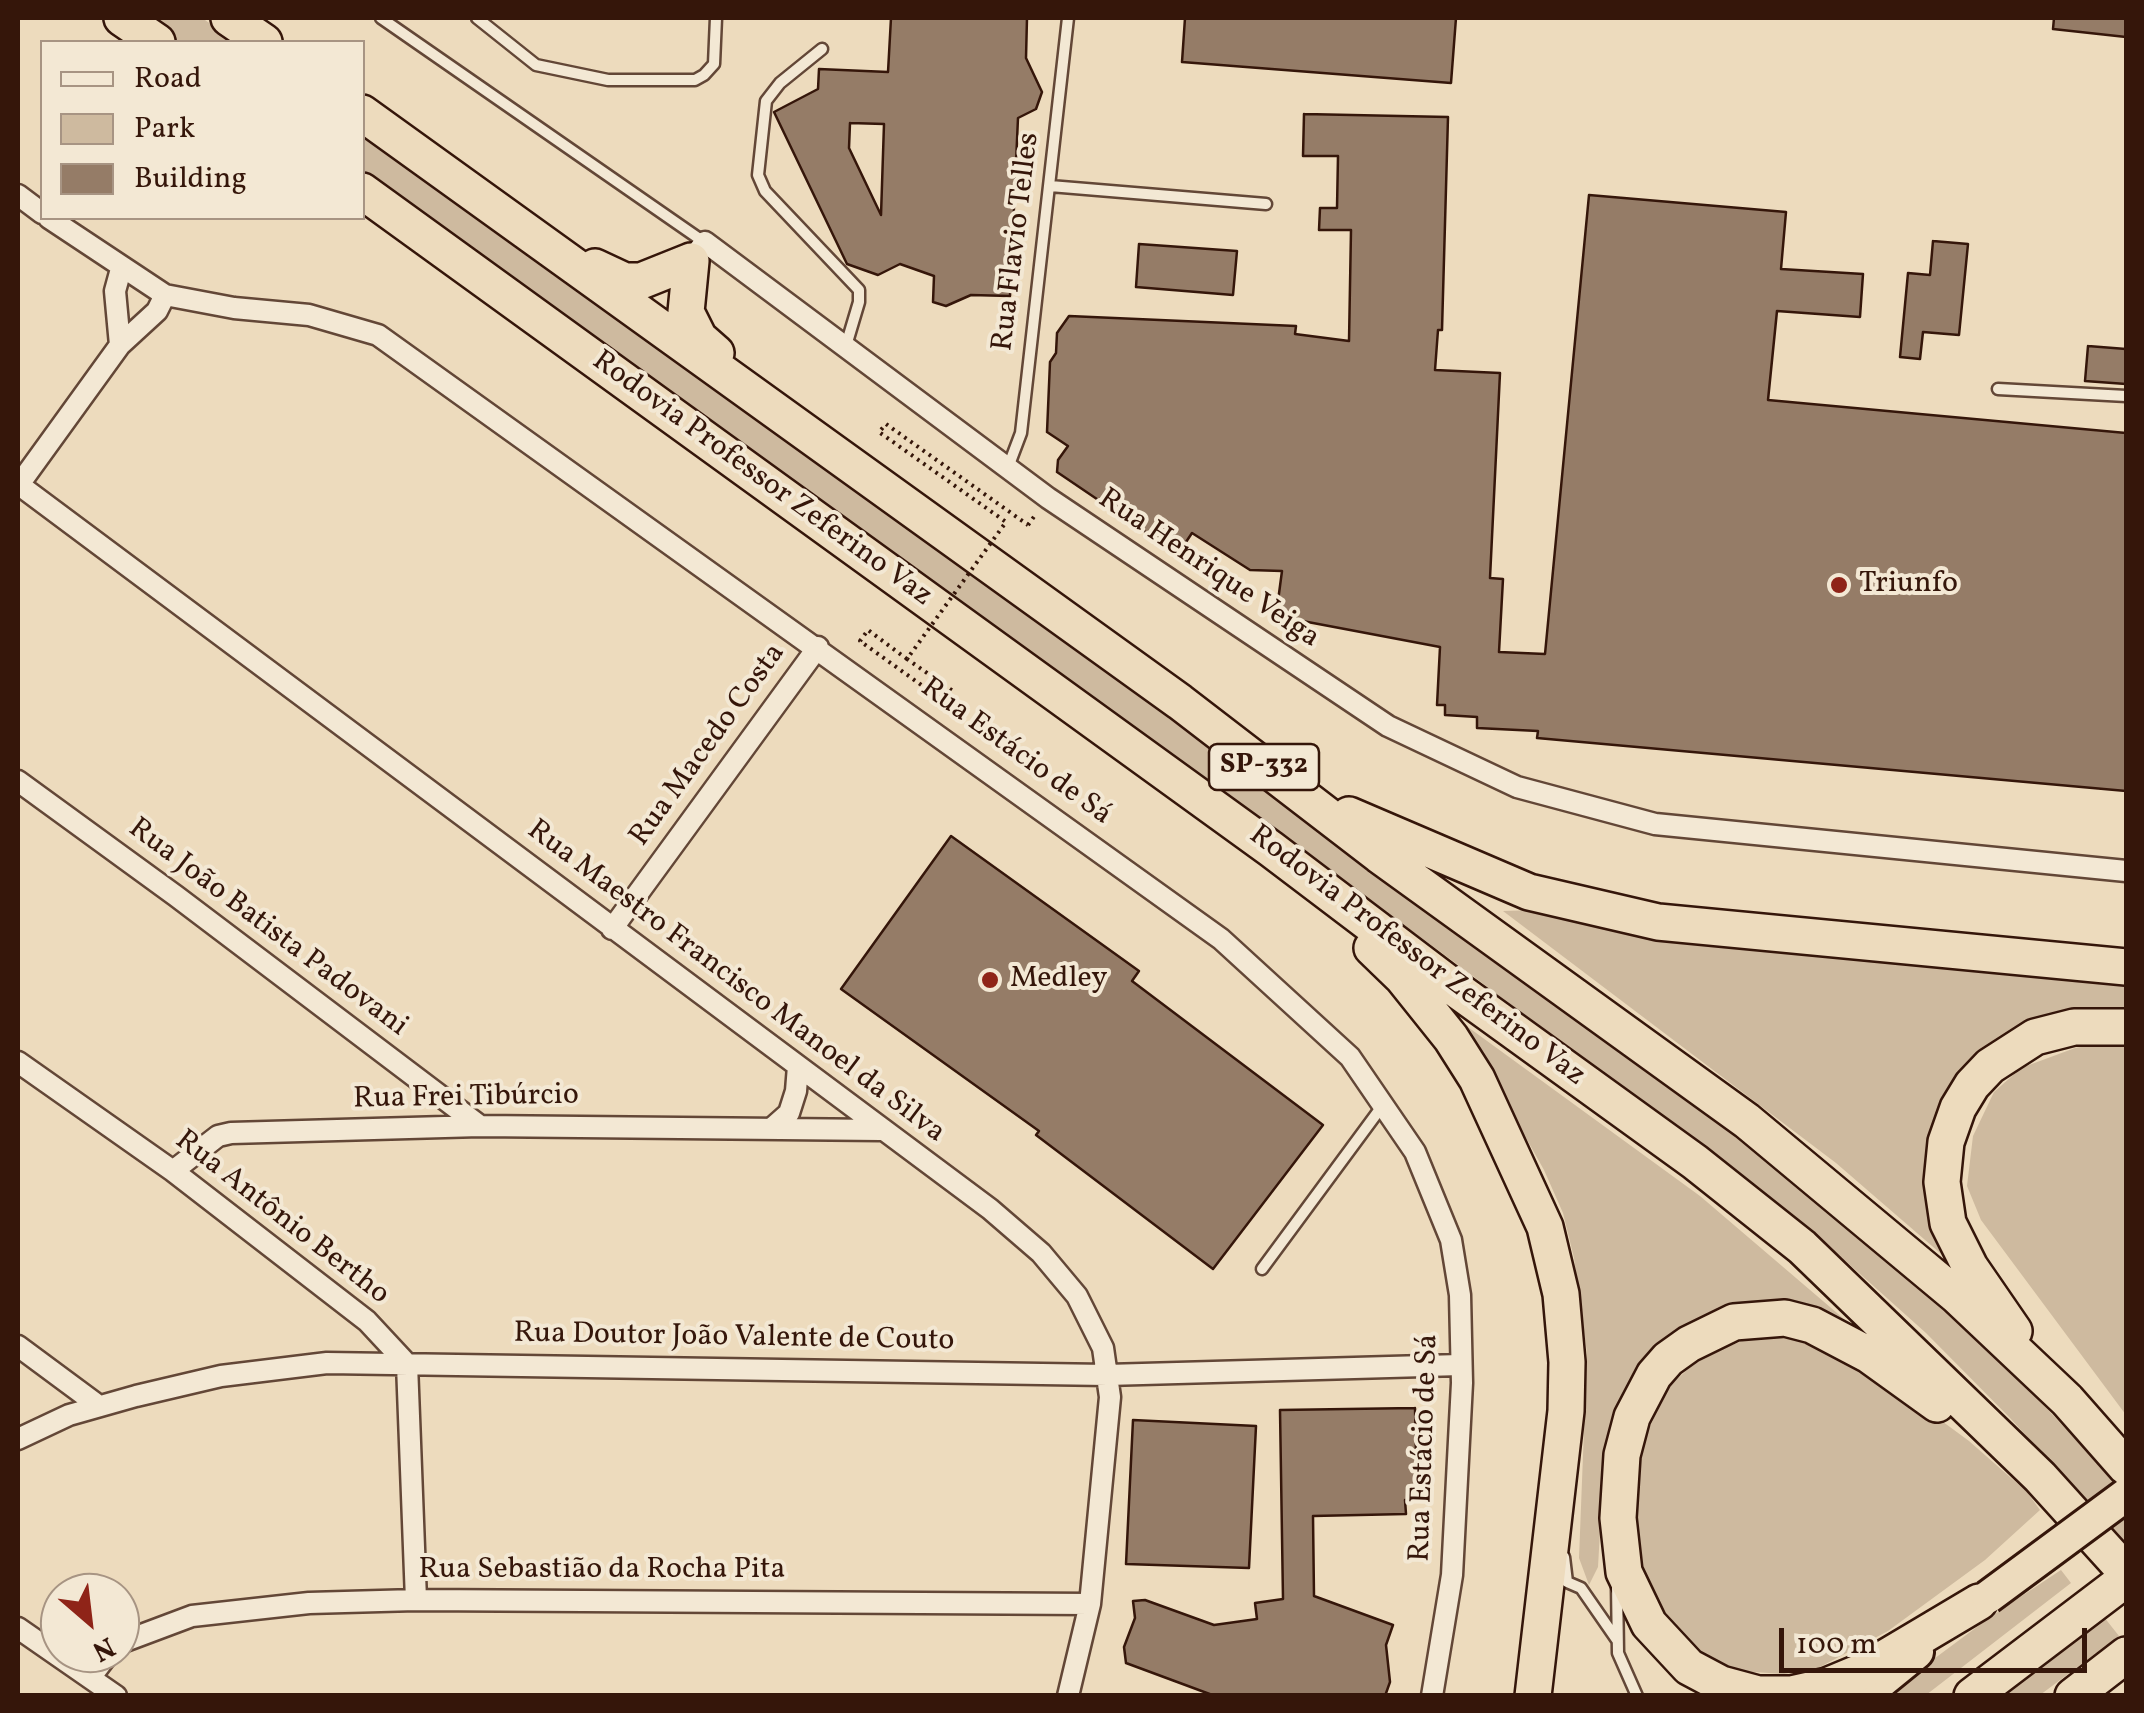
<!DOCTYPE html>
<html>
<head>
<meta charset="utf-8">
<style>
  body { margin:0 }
  #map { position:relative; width:2144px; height:1713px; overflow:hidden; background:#eddbbd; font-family:Vollkorn,serif }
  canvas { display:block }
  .frame { position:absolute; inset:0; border:20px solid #35160a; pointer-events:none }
  .legend { position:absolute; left:40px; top:40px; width:325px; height:180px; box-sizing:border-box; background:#f3e8d4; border:2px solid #a79483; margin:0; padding:12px 18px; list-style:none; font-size:30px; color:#35160a }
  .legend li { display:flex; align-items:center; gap:20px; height:50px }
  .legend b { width:50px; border:2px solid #a79483 }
  .north { position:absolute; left:40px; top:1573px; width:100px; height:100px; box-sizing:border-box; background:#f3e8d4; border:2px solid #a79483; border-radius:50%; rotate:152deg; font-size:28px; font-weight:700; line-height:40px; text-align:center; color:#35160a }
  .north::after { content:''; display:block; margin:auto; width:35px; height:45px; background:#8f2418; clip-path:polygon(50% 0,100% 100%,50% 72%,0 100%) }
  .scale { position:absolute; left:1779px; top:1628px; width:308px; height:45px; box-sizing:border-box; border:5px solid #35160a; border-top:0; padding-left:12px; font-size:30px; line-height:35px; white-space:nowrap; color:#35160a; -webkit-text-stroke:8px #f3e8d4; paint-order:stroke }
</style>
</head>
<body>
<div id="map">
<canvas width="2144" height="1713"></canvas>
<div class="frame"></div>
<ul class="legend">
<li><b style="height:12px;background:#f3e8d4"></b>Road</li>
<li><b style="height:28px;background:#ceba9f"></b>Park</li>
<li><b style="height:28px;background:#957c67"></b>Building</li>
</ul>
<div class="north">N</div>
<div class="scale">100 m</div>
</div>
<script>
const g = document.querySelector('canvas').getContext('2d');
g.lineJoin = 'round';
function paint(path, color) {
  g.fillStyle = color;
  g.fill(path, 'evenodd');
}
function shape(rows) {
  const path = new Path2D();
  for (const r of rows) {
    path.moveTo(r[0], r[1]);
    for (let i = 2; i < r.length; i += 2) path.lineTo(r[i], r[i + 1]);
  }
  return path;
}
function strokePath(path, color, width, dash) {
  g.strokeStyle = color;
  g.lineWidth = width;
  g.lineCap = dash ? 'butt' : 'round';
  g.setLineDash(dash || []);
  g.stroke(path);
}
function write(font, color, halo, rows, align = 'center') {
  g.font = font + ' Vollkorn,serif';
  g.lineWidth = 8;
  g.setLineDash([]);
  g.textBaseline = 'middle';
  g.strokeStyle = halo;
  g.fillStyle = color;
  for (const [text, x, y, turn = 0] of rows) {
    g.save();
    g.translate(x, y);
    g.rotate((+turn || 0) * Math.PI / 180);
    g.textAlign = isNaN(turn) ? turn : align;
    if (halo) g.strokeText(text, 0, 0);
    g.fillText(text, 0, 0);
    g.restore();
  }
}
paint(shape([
  [143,18,202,18,237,42,178,42],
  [363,133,1731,1124,1951,1311,2037,1398,2126,1494,2126,1546,2010,1418,1926,1333,1802,1222,1438,950,916,570,363,175],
  [1538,910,1602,927,1697,942,2126,983,2126,1011,2072,1013,2021,1024,1968,1061,1948,1090,1934,1123,1925,1186,1932,1224,1954,1265,1836,1163,1503,911],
  [1461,1022,1700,1196,1844,1319,1799,1305,1696,1322,1601,1513,1598,1567,1589,1585,1579,1558,1587,1353,1574,1258,1563,1213,1544,1170],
  [2116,1041,2126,1042,2126,1415,1981,1220,1967,1186,1973,1136,1994,1092,2021,1068,2075,1048],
  [1771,1335,1821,1344,1882,1377,1969,1441,2027,1492,2040,1510,1985,1560,1888,1631,1818,1668,1784,1674,1739,1671,1703,1657,1662,1619,1641,1566,1637,1539,1638,1474,1646,1435,1669,1387,1689,1368,1712,1353,1747,1339],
  [2061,1570,2071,1583,1926,1695,1884,1696,1993,1615],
  [2104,1617,2119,1636,2040,1695,1999,1696]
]), '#ceba9f');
const building = shape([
  [891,18,1027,18,1026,58,1042,92,1036,109,1018,118,1010,296,971,295,946,306,933,302,934,276,900,264,878,275,847,264,774,112,818,89,819,69,888,72,891,18],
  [850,123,884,124,881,215,849,148,850,123],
  [1185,18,1456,18,1451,83,1182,62,1185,18],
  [2054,18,2126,18,2126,37,2053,29,2054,18],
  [1304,114,1448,117,1442,330,1438,330,1435,370,1500,373,1490,578,1503,579,1499,652,1545,654,1589,195,1786,212,1781,269,1863,274,1860,317,1777,311,1768,400,2126,433,2126,791,1537,738,1538,731,1477,728,1477,717,1445,715,1445,705,1437,705,1440,647,1276,616,1282,571,1250,570,1192,533,1178,554,1057,472,1058,460,1068,446,1047,432,1050,362,1056,353,1057,333,1069,316,1296,326,1295,334,1349,341,1351,230,1319,230,1320,208,1337,208,1338,156,1303,156,1304,114],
  [1933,241,1968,244,1959,335,1923,332,1920,359,1900,357,1908,273,1930,275,1933,241],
  [1139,244,1237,251,1233,295,1136,287,1139,244],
  [2088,346,2126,349,2126,384,2085,381,2088,346],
  [951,836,1139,971,1132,981,1323,1125,1213,1269,1036,1135,1039,1131,841,989,951,836],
  [1415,1408,1417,1500,1405,1500,1406,1514,1313,1516,1314,1596,1393,1625,1386,1645,1390,1682,1385,1696,1215,1696,1126,1663,1124,1647,1135,1618,1133,1601,1145,1600,1214,1625,1257,1619,1255,1603,1283,1599,1280,1410,1415,1408],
  [1133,1420,1256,1426,1249,1568,1126,1564,1133,1420]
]);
paint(building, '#957c67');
strokePath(building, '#35160a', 2.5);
const service = shape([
  [381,18,704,242],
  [477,18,536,65,608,80,695,80,704,75,714,64,716,18],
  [822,49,780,83,766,101,758,175,765,191,859,290,859,302,845,349],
  [1050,186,1266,204],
  [1998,389,2126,396],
  [1007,470,1021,433,1068,18],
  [1262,1269,1383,1105],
  [1564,1557,1567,1582,1581,1588,1617,1640],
  [1617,1586,1618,1653,1637,1696]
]);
const minor = shape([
  [18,195,42,213],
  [49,218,165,295,234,308,309,315,378,335,1221,939,1350,1057,1415,1152,1451,1240,1460,1295,1462,1383,1452,1575,1432,1696],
  [691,261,705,242,1048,498,1388,726,1517,787,1655,824,2126,871],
  [120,345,115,291,121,269],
  [18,484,990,1209,1041,1253,1077,1296,1103,1348,1110,1397,1090,1604,1068,1696],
  [18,486,120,345,157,311,165,295],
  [18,781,176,896,480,1126],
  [612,929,818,647],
  [18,1062,173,1171,367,1321,407,1364,416,1600],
  [771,1129,789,1113,796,1091,798,1066],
  [173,1171,218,1136,231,1133,480,1126,881,1130],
  [18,1346,99,1406],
  [18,1439,69,1415,136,1396,221,1376,327,1363,1107,1375,1460,1365],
  [18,1628,116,1696],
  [120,1643,192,1616,309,1603,416,1600,1090,1604],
  [90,1678,109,1653]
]);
const trunk = shape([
  [1863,1696,1917,1652]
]);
const motorway = shape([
  [122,18,157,42],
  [229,18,264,42],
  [362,113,1180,702,1379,855,1747,1121,1957,1296,2067,1400,2126,1467],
  [362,191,1271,849,1457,990,1695,1162,1802,1247,2040,1477,2126,1572],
  [691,261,686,312,699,338,716,353],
  [595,267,625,281,641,281,691,261],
  [1349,815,1529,892,1658,922,2126,967],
  [1372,948,1403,978,1451,1038,1477,1079,1545,1227,1561,1294,1567,1362,1566,1411,1533,1696],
  [2014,1331,1970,1267,1948,1223,1942,1182,1946,1142,1958,1108,1972,1085,1990,1066,2035,1037,2074,1027,2126,1027],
  [1937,1404,1869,1355,1812,1325,1785,1318,1734,1322,1689,1344,1668,1359,1654,1375,1632,1417,1622,1455,1618,1518,1624,1572,1649,1624,1689,1667,1721,1684,1758,1694,1791,1694,1827,1686,1863,1671,1979,1602],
  [1972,1696,2126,1579],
  [2073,1696,2126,1655]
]);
strokePath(service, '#634737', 15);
strokePath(minor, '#634737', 25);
strokePath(trunk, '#35160a', 38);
strokePath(motorway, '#35160a', 40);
strokePath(shape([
  [1028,525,1036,514],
  [907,659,868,630,860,641,945,702,939,710]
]), '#35160a', 4, [2.5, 5]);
strokePath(service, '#f3e8d4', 10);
strokePath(minor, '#f3e8d4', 20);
strokePath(trunk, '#eddbbd', 32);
strokePath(motorway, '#eddbbd', 35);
const trunkBridge = shape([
  [1988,1597,2126,1495]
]);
strokePath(trunkBridge, '#35160a', 38, []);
strokePath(shape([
  [945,702,953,691,907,659,1006,522,879,432,886,424,1028,525]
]), '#35160a', 4, [2.5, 5]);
strokePath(trunkBridge, '#eddbbd', 32);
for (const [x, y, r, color] of [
  [1839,585,10,"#8f2418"],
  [990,980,10,"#8f2418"]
]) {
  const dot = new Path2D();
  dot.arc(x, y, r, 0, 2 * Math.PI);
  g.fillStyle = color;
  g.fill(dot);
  strokePath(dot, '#f3e8d4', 4);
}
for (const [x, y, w] of [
  [1264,767,110]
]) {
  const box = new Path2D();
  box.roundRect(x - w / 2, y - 23, w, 46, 8);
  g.fillStyle = '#f3e8d4';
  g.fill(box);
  strokePath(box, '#35160a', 2.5);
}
write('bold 28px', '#35160a', null, [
  ["SP-332",1264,767]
]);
write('30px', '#35160a', '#f3e8d4', [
  ["Rua Flavio Telles",1018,242,-83],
  ["Rodovia Professor Zeferino Vaz",761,480,36],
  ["Rua Henrique Veiga",1208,570,34],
  ["Rua Macedo Costa",709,746,-54],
  ["Rua Estácio de Sá",1015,753,36],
  ["Rua João Batista Padovani",267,929,37],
  ["Rodovia Professor Zeferino Vaz",1416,957,37],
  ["Rua Maestro Francisco Manoel da Silva",735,983,37],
  ["Rua Frei Tibúrcio",466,1099,-1],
  ["Rua Antônio Bertho",281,1219,38],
  ["Rua Doutor João Valente de Couto",734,1339,1],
  ["Rua Estácio de Sá",1426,1448,-88],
  ["Rua Sebastião da Rocha Pita",602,1571]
]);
write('30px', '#35160a', '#f3e8d4', [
  ["Triunfo",1859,585],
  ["Medley",1010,980]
], 'left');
</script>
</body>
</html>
